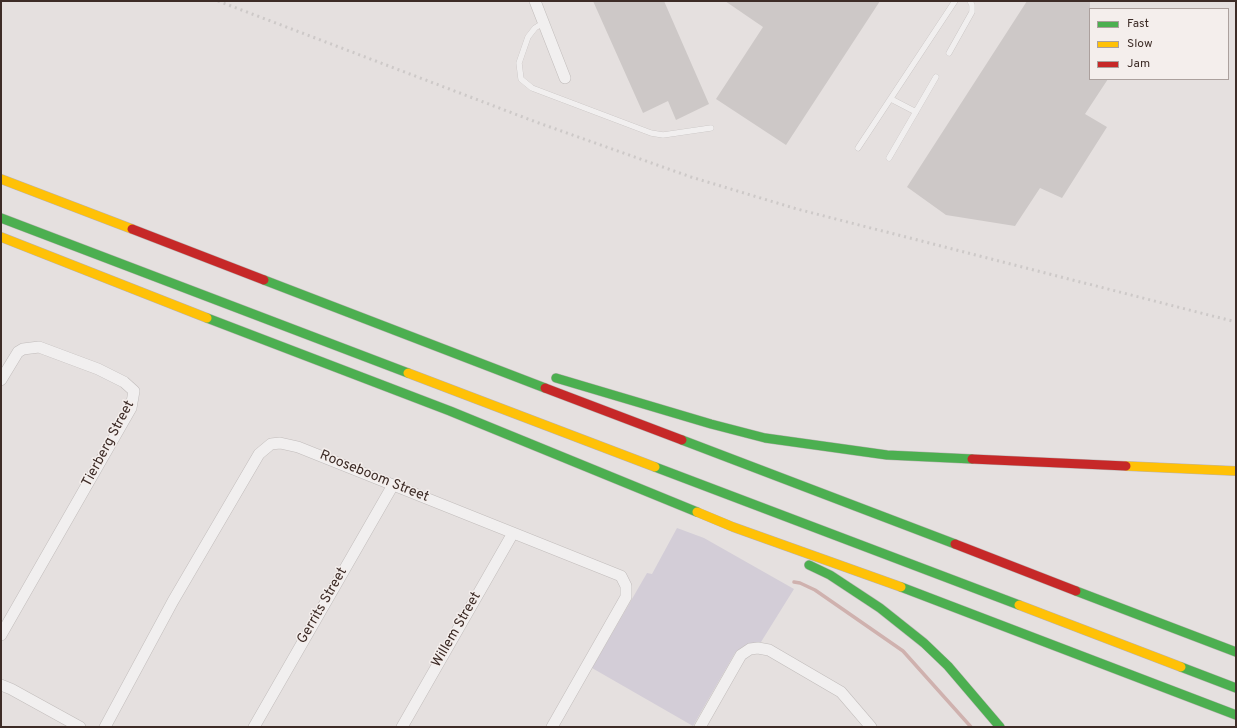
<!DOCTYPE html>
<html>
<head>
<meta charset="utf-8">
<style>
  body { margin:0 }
  #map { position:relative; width:1237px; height:728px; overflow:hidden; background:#e5e0df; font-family:Overpass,sans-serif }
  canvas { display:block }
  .frame { position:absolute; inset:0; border:2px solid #3d2c27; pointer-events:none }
  .legend { position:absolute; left:1089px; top:8px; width:140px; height:72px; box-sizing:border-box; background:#f4eeec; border:1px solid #aba09d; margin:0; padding:5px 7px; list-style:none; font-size:12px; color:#3d2c27 }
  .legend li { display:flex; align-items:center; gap:8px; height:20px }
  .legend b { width:20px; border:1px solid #aba09d }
</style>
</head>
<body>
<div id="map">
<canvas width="1237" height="728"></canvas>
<div class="frame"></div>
<ul class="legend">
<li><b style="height:5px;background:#4caf50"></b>Fast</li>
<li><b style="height:5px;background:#ffc107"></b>Slow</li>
<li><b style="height:5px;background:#c62828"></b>Jam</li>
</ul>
</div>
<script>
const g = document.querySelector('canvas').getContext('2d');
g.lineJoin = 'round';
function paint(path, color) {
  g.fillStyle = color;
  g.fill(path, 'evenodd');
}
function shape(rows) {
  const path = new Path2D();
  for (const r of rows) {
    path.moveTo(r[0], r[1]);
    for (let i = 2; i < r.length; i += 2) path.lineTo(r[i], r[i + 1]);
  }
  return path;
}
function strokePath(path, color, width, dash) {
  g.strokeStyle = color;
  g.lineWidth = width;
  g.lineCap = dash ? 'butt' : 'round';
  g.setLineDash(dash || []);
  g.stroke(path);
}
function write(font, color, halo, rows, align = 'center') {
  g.font = font + ' Overpass,sans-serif';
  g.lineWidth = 3;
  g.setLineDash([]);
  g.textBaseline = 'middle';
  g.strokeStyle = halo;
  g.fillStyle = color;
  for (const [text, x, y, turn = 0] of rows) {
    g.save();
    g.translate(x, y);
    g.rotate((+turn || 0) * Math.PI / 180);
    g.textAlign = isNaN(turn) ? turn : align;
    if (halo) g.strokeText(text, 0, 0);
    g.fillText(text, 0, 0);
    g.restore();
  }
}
paint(shape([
  [677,528,704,538,794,589,761,642,747,644,735,653,693,726,592,668,647,573,652,574]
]), '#d3cdd7');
strokePath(shape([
  [794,582,800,583,815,590,903,651,971,727]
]), '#cfb1ae', 3.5);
paint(shape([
  [593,1,664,1,709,104,676,120,668,101,643,113],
  [725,1,880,1,786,145,716,99,763,27],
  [1027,1,1090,1,1090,79,1108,79,1085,114,1107,127,1062,198,1040,188,1015,226,946,215,907,187]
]), '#cdc8c7');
const lane = shape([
  [543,23,535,28,528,37,519,63,521,79,532,88,651,133,663,135,711,128],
  [949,53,972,12,972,5,970,1],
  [891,99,916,112],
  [858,148,955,1],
  [889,158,936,77]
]);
const street = shape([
  [535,1,565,78],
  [1,380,18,352,23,349,39,347,98,369,124,382,134,391,131,408,1,635],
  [1,685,11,689,80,727],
  [105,727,173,601,259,454,271,444,280,443,298,447,621,576,626,586,626,597,552,727],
  [254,727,393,485],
  [402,727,513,533],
  [700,727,741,655,750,649,758,648,769,650,841,692,871,727]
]);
const fast = shape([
  [1,218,408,373],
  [264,280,545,388],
  [207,318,450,411,697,512],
  [556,378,711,424,765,438,887,455,972,459],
  [682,440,955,544],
  [655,467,1019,605],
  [809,565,830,575,880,608,924,643,948,666,1000,727],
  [901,587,1236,715],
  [1076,591,1236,652],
  [1181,667,1236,688]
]);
const slow = shape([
  [1,179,132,229],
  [1,237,207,318],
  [408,373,655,467],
  [1126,466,1236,471],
  [697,512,733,527,901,587],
  [1019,605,1181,667]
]);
const jam = shape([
  [132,229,264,280],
  [545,388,682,440],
  [972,459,1126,466],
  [955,544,1076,591]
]);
strokePath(lane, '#c1bcbb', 6);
strokePath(street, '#c1bcbb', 12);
strokePath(fast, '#b9b3b2', 10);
strokePath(slow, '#b9b3b2', 10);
strokePath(jam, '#b9b3b2', 10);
strokePath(lane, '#f1efef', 5.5);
strokePath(street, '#f1efef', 11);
strokePath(fast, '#4caf50', 9);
strokePath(slow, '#ffc107', 9);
strokePath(jam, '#c62828', 9);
strokePath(shape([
  [218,1,536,122,691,177,797,209,1236,322]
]), '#cdc9c8', 3, [2, 4]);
write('14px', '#3d2c27', '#f4eeec', [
  ["Tierberg Street",109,444,-62],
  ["Rooseboom Street",374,477,22],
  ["Gerrits Street",323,606,-60],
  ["Willem Street",457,630,-60]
]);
</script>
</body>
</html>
